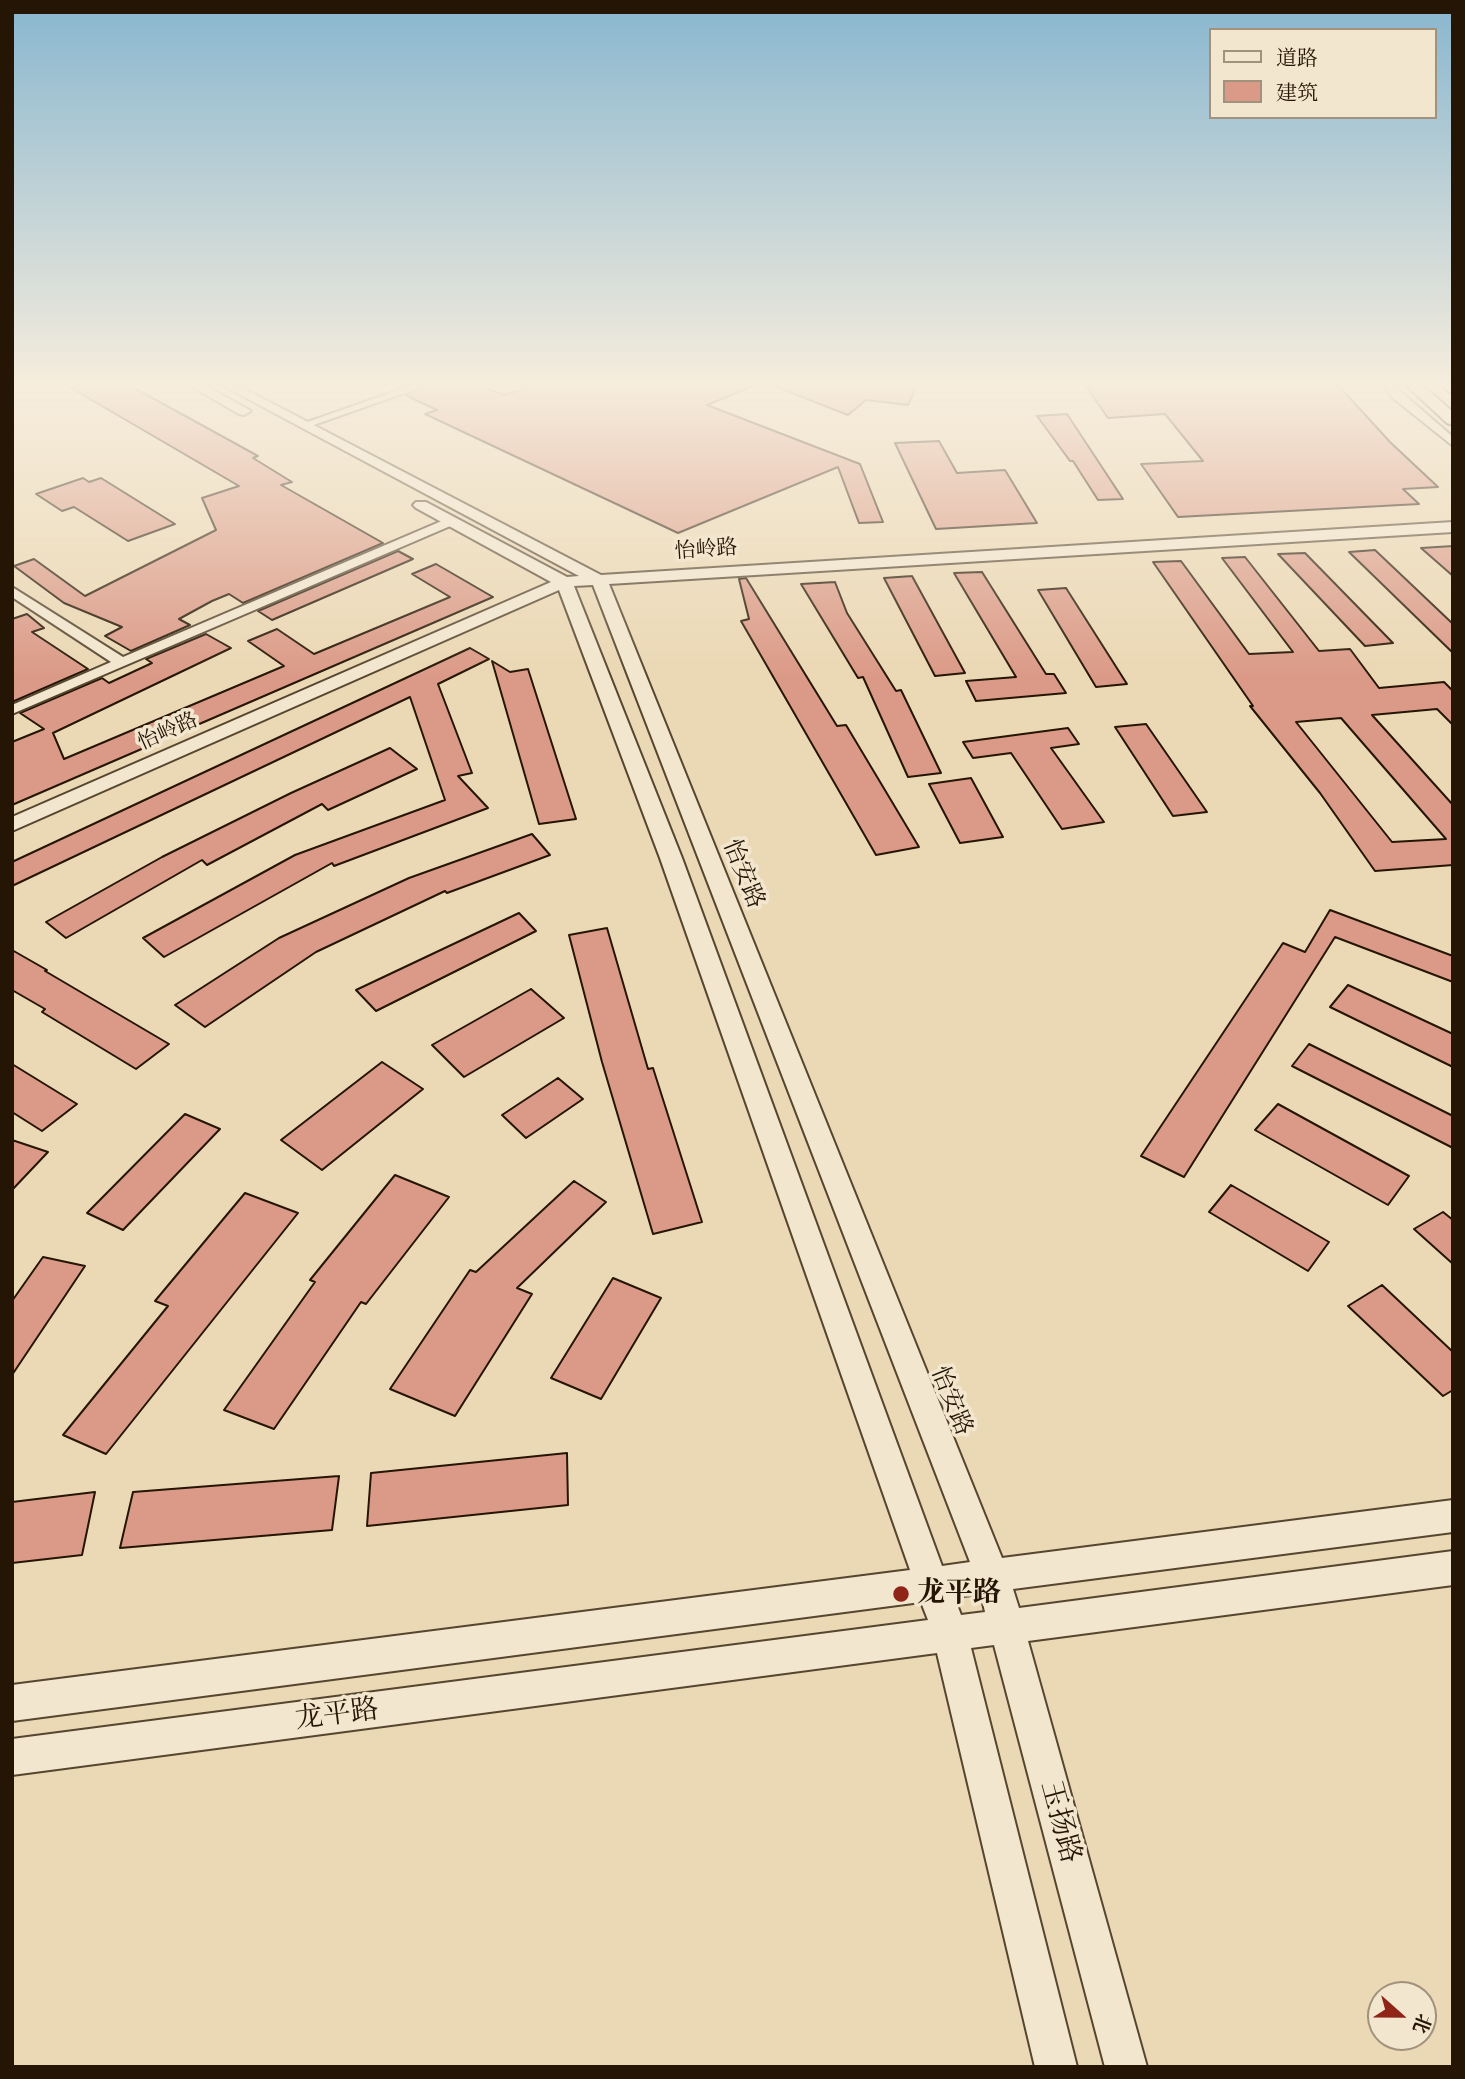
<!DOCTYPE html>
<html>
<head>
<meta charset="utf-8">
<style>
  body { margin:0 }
  #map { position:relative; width:1465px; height:2079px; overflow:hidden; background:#ebd8b4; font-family:"Old Standard TT","Noto Serif SC",serif }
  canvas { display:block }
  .frame { position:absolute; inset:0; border:14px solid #251504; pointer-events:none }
  .legend { position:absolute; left:1209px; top:28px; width:228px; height:91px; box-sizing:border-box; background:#f2e6ce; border:2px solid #a0927d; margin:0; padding:9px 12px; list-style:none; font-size:21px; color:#251504 }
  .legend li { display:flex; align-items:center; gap:14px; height:35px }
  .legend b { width:35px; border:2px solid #a0927d }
  .north { position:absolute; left:1367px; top:1981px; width:70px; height:70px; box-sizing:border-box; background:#f2e6ce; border:2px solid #a0927d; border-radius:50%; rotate:111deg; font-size:19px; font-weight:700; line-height:28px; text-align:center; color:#251504 }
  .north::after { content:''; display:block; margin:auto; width:24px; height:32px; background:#8f2418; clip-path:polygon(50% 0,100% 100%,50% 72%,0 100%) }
</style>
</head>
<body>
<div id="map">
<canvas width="1465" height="2079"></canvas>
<div class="frame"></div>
<ul class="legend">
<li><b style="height:9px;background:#f2e6ce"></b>道路</li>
<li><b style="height:19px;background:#db9a87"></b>建筑</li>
</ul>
<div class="north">北</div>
</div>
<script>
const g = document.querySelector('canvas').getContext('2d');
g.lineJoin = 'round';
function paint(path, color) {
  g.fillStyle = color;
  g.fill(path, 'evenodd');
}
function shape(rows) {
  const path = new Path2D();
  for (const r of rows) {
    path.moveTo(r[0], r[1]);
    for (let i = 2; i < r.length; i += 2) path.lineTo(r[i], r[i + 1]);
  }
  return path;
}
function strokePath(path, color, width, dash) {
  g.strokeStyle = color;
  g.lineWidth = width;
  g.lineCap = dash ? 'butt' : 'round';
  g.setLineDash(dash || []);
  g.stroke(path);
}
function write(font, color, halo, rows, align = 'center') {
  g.font = font + ' "Old Standard TT","Noto Serif SC",serif';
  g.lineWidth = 7;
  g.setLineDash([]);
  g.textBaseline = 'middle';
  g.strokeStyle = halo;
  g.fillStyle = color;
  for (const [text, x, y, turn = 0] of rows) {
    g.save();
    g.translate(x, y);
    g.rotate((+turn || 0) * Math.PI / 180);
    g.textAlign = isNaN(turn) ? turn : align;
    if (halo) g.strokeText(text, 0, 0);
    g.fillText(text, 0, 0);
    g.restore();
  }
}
const building = shape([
  [66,385,129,385,258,456,253,458,292,482,281,485,383,543,243,603,229,594,212,601,179,619,190,625,131,651,105,636,122,627,64,603,14,566,34,559,85,596,216,530,202,498,239,486,66,385],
  [430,385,479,385,504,395,535,385,756,385,707,405,860,464,883,522,859,523,838,467,678,533,425,414,437,410,405,395,430,385],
  [771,385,917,385,908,405,866,400,848,415,771,385],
  [1085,385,1338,385,1390,442,1438,487,1403,489,1419,504,1178,517,1141,464,1203,461,1165,414,1108,418,1085,385],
  [1067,414,1123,499,1098,500,1073,461,1070,461,1037,416,1067,414],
  [939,441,957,473,1005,470,1037,523,936,529,895,443,939,441],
  [83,478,89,482,101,478,175,524,128,541,74,507,62,511,36,494,83,478],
  [1453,546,1453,576,1421,548,1453,546],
  [1375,550,1453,624,1453,653,1349,552,1375,550],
  [398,551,413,559,272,620,258,611,398,551],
  [1305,553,1393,643,1365,646,1278,554,1305,553],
  [1245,557,1319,651,1350,649,1379,688,1444,682,1453,691,1453,725,1437,709,1372,715,1453,805,1453,865,1375,871,1320,793,1250,706,1253,706,1153,562,1181,561,1249,654,1293,652,1222,558,1245,557],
  [1341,718,1446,839,1392,842,1296,722,1341,718],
  [436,564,493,597,12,805,12,742,44,729,20,713,102,678,109,683,152,663,146,659,206,634,231,648,53,733,64,759,284,666,248,641,277,629,314,654,450,597,412,574,436,564],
  [982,572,1046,674,1054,674,1066,693,976,701,966,681,1016,677,954,573,982,572],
  [912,576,965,673,935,676,884,578,912,576],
  [746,578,837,726,846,725,919,847,876,855,741,621,749,619,739,579,746,578],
  [835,582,847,613,896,691,901,690,941,773,908,777,863,677,858,678,801,584,835,582],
  [1066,588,1127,684,1096,687,1038,590,1066,588],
  [27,614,44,628,32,632,88,669,12,702,12,619,27,614],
  [470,648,489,659,438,684,472,773,458,776,488,808,334,866,332,863,164,957,143,938,295,855,445,800,410,697,12,886,12,862,470,648],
  [492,661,510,672,528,669,576,819,539,824,492,661],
  [1146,724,1207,812,1173,816,1115,727,1146,724],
  [1068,728,1079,744,1051,748,1104,822,1062,829,1011,753,973,758,963,742,1068,728],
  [390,748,417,769,328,810,322,804,207,865,202,860,66,938,46,922,162,857,291,793,390,748],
  [971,778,1003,837,960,843,929,784,971,778],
  [532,834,550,855,447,893,445,891,316,952,205,1027,175,1005,279,938,409,878,532,834],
  [1330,910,1453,956,1453,982,1335,937,1184,1177,1141,1156,1283,943,1305,952,1330,910],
  [519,913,536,931,376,1011,356,990,519,913],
  [607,928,648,1069,653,1068,702,1222,653,1234,602,1062,569,935,607,928],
  [12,950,47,970,45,971,169,1044,136,1069,42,1012,45,1009,12,990,12,950],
  [1348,985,1453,1034,1453,1067,1330,1007,1348,985],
  [531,989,564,1018,464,1077,432,1045,531,989],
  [1309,1044,1453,1116,1453,1148,1292,1066,1309,1044],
  [382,1062,423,1089,322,1170,281,1140,382,1062],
  [12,1064,77,1104,42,1131,12,1112,12,1064],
  [558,1078,583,1099,526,1138,502,1115,558,1078],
  [1278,1104,1409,1176,1388,1205,1255,1130,1278,1104],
  [185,1114,220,1129,123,1230,87,1213,185,1114],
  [12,1140,48,1152,12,1190,12,1140],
  [395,1175,449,1197,366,1304,361,1302,274,1429,224,1410,315,1282,310,1280,395,1175],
  [574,1181,606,1202,517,1288,532,1294,455,1416,390,1389,470,1270,476,1272,574,1181],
  [1231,1185,1329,1242,1308,1271,1209,1212,1231,1185],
  [245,1193,298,1213,106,1454,63,1435,168,1306,155,1301,245,1193],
  [1443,1212,1453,1220,1453,1264,1414,1229,1443,1212],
  [43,1257,85,1266,12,1375,12,1301,43,1257],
  [613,1278,661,1298,601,1399,551,1378,613,1278],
  [1382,1285,1453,1352,1453,1390,1443,1396,1348,1306,1382,1285],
  [567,1453,568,1505,367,1526,371,1473,567,1453],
  [339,1476,332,1530,120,1548,133,1492,339,1476],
  [95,1492,82,1555,12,1563,12,1502,95,1492]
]);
paint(building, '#db9a87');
strokePath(building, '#251504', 2);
const minor = shape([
  [413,385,427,385,308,427,299,425,413,385],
  [1383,385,1393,385,1453,437,1453,446,1393,398,1383,385],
  [451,517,457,521,455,524,12,714,12,705,111,662,12,597,12,587,123,657,451,517]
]);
const tertiary = shape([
  [189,385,204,385,251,411,244,415,239,414,189,385],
  [222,385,237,385,601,575,1453,522,1453,532,609,584,1002,1558,1453,1500,1453,1532,1013,1589,1019,1608,1453,1551,1453,1585,1028,1641,1147,2067,1105,2067,994,1645,971,1648,1077,2067,1035,2067,937,1653,12,1775,12,1739,928,1620,921,1602,12,1721,12,1685,910,1570,660,858,559,590,12,831,12,817,551,582,416,508,413,505,416,502,426,502,567,577,579,576,222,385],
  [593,585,970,1562,942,1566,682,858,574,586,593,585],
  [981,1594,985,1612,961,1615,954,1597,981,1594]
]);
const secondary = shape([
  [1406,385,1422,385,1453,412,1453,425,1447,423,1406,385],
  [1441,385,1453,385,1453,392,1448,391,1441,385]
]);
strokePath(minor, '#564630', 4);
strokePath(tertiary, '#564630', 4);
strokePath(secondary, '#251504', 4);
paint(minor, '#f2e6ce');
paint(tertiary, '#f2e6ce');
paint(secondary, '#f2e6ce');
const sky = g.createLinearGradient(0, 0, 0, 676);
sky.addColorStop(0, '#88b6cf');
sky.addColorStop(0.57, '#f6eddd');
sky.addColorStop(1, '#f6eddd00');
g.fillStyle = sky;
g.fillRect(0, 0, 1465, 676);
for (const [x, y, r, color] of [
  [901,1594,9,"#8f2418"]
]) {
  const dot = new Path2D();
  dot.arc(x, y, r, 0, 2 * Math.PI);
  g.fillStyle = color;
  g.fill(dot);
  strokePath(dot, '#f2e6ce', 2.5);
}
write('21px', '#251504', '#f2e6ce', [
  ["怡岭路",706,550,-4],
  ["怡岭路",168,732,-24]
]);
write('24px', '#251504', '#f2e6ce', [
  ["怡安路",743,874,68],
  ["怡安路",951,1401,68]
]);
write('bold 28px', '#251504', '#f2e6ce', [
  ["龙平路",917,1594]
], 'left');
write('28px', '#251504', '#f2e6ce', [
  ["龙平路",337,1715,-7],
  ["玉扬路",1060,1822,75]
]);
</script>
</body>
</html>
